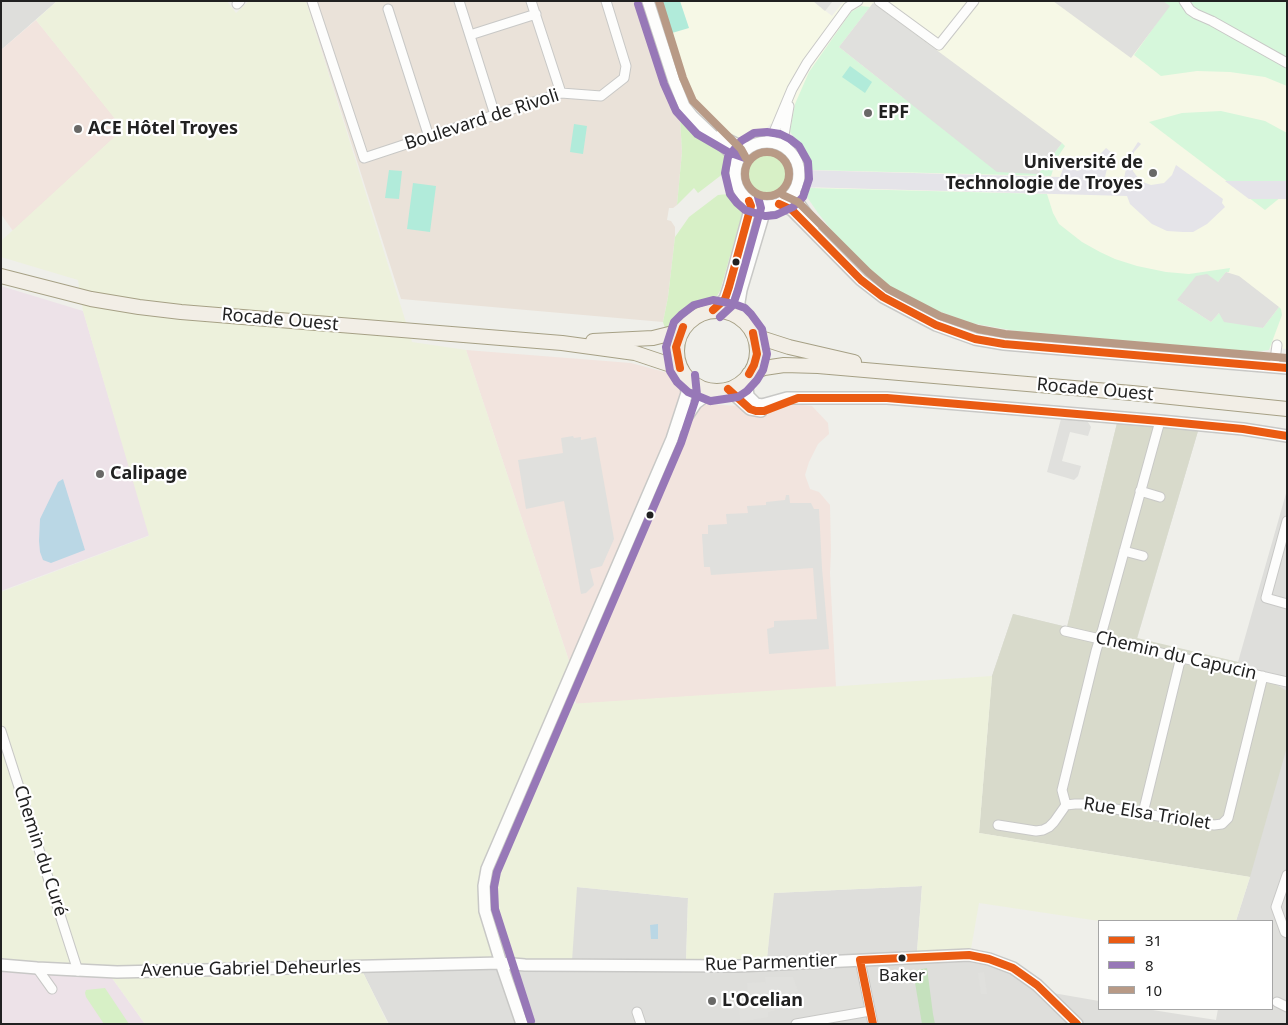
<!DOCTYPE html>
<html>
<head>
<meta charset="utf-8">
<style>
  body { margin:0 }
  #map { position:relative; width:1288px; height:1025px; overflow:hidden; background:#efefea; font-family:"Noto Sans",sans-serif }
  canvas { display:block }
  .frame { position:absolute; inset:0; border:2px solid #212121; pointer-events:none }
  .legend { position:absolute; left:1098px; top:920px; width:175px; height:90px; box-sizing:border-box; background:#fff; border:1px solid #a6a6a6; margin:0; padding:6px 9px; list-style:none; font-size:15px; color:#212121 }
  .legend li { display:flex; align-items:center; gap:10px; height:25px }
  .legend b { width:25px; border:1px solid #a6a6a6 }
</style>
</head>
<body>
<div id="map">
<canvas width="1288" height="1025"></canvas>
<div class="frame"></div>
<ul class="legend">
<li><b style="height:6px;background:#ea5b13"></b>31</li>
<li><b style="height:6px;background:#9778b7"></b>8</li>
<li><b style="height:6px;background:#b89a86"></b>10</li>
</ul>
</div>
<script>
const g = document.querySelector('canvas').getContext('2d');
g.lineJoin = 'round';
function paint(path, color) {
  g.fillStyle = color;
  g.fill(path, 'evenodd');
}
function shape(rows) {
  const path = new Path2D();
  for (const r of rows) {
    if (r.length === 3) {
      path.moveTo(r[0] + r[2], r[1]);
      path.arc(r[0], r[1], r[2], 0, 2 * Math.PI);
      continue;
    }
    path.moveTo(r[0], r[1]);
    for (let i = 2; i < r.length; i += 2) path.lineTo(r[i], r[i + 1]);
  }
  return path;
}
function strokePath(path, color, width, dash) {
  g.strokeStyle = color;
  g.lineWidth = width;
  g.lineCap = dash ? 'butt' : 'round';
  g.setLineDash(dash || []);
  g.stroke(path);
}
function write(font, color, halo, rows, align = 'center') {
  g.font = font + ' "Noto Sans",sans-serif';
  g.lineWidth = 4.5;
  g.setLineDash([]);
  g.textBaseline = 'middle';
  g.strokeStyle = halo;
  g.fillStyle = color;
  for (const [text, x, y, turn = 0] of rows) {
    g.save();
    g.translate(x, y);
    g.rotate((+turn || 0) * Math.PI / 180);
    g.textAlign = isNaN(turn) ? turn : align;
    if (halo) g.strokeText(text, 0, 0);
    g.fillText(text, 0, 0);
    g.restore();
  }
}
paint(shape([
  [1,1,57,1,1,50],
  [1117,423,1198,431,1137,639,1238,662,1287,490,1287,1024,389,1024,357,961,577,887,688,898,686,961,767,958,773,893,922,886,917,952,971,949,1021,967,1053,993,1099,1001,1099,1009,1146,1009,1216,1020,1218,1009,1272,1009,1272,921,1236,921,1250,877,992,676,1013,614,1067,627]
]), '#dededb');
paint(shape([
  [36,20,124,129,13,231,1,214,1,50],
  [466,350,631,363,672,374,707,404,739,406,759,417,774,410,793,404,812,406,828,423,829,434,818,444,809,462,805,475,810,489,819,492,830,505,831,551,830,573,836,687,576,704,569,661]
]), '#f2e4de');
paint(shape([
  [1,286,83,311,150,535,1,591],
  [1,971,112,978,145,1024,1,1024]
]), '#ede2e8');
paint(shape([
  [655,1,813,1,832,16,844,1,1205,1,1287,53,1287,349,993,323,815,198,815,161,795,127,770,124,762,134,747,139,734,137,705,118,687,99]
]), '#f6f8e6');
paint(shape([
  [306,1,640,1,680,118,682,152,677,205,673,208,669,208,667,220,671,221,675,227,675,237,668,297,663,322,401,299]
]), '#eae2d9');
paint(shape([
  [1117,423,1198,431,1137,638,1238,662,1287,691,1287,747,1250,877,979,833,992,676,1013,614,1067,627]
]), '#d8dacb');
paint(shape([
  [57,1,227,1,236,13,249,1,306,1,412,342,466,350,569,661,554,705,992,676,979,833,1250,877,1236,921,1099,921,979,903,971,949,917,952,922,886,774,893,767,958,686,962,688,898,577,887,572,961,358,962,388,1024,145,1024,112,978,1,971,1,592,149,536,83,311,78,280,1,257,1,241,123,129,36,20]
]), '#edf1dc');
paint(shape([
  [680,118,685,118,730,160,730,163,724,173,698,193,694,188,677,205,682,152],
  [767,174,26],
  [728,194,735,195,739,199,743,211,720,291,714,301,698,306,686,312,675,323,665,328,663,322,668,297,675,237,689,217,718,195],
  [105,988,129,1024,104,1024,86,997,85,993,86,990]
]), '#d7f0c6');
paint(shape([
  [927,968,933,1014,935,1024,922,1024,913,971]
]), '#c5e1bd');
paint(shape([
  [1163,1,1287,1,1287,86,1265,77,1230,72,1197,71,1161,76,1134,55,1169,6],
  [861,6,870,7,839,47,901,96,1038,174,1062,143,1065,146,1057,158,1051,176,811,170,810,164,804,149,790,132,795,104,809,72,851,12],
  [1221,111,1265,121,1287,133,1287,192,1265,210,1149,122,1182,113],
  [809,188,1047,194,1053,213,1059,224,1082,242,1100,252,1115,259,1137,266,1166,272,1189,274,1230,268,1229,272,1226,272,1218,282,1177,300,1211,322,1219,313,1263,328,1279,307,1281,309,1282,315,1269,350,1256,352,1016,331,971,323,922,305,895,290,866,268,837,237,818,213,807,197]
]), '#d6f7db');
paint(shape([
  [662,1,680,1,689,28,672,33],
  [850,66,872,82,865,93,842,77],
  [574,124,587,126,583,154,570,152],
  [389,170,402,171,399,199,385,198],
  [413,183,436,186,430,232,407,229]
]), '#b1ebda');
paint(shape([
  [813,1,833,1,825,11],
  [1053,1,1163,1,1170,6,1131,58],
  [873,3,1062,143,1038,174,997,172,839,47],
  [1226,272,1239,276,1279,307,1263,328,1224,322,1219,313,1211,322,1177,300,1196,276,1207,274,1218,282],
  [1061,419,1088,422,1091,427,1088,436,1070,432,1062,461,1081,466,1078,476,1074,480,1047,472],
  [573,436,574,438,581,437,581,440,596,437,614,539,602,566,590,569,594,585,586,593,581,594,564,501,526,509,518,460,563,453,561,438],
  [786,495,789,495,790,503,811,503,814,509,819,509,822,568,829,649,769,654,767,629,774,627,774,621,817,619,813,568,711,575,710,567,704,567,702,534,708,534,708,525,727,524,726,514,748,513,747,506,766,505,766,502,785,500],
  [984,972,987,994,981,994,978,973],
  [765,977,793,977,798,991,772,999,776,1010,768,1012,768,1017,740,1022,739,1000,748,999,747,983,765,982,766,984]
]), '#e0e0dd');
paint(shape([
  [1138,142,1141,144,1134,152,1131,163,1133,171,1140,181,1151,185,1164,183,1172,175,1176,165,1223,199,1222,203,1225,207,1207,224,1193,232,1183,232,1167,231,1152,224,1130,204,1127,196,800,187,803,170,1060,177,1064,166,1078,171,1082,166,1086,169,1106,148,1111,152,1105,177,1124,178,1129,156],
  [1225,181,1287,181,1287,199,1249,199]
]), '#e5e4e9');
paint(shape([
  [63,479,85,550,51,563,43,560,40,552,39,541,40,519,58,482],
  [658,924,658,939,651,939,650,925]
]), '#bad7e5');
const minor = shape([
  [312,1,364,158,561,93,601,96,624,78,626,66,606,1],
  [459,1,495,115],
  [531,1,561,93],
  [879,1,939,45,974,1],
  [1184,1,1190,10,1196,14,1212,21,1287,63],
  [237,4,240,1],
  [388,9,429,137],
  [470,35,536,14],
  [767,142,774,132,792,89,807,63,848,7,858,1],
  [786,148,784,135,789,106],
  [1274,367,1277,345],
  [1140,491,1160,497],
  [1287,521,1266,598,1287,604],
  [1124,551,1143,556],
  [1065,631,1287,682],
  [1,731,78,971],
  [1066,805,1062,790,1096,651,1103,628,1160,421],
  [1143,813,1181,657],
  [998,825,1036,831,1043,830,1049,827,1054,822,1066,805,1075,804,1084,804,1214,825,1222,824,1228,818,1263,676],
  [1287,875,1276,907,1285,932,1287,933],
  [860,960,873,1024],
  [37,968,52,989],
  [1277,1002,1287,1007],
  [637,1012,641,1024],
  [796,1024,870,1011]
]);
const tertiary = shape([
  [648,1,674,81,684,106,692,116,734,156,737,162],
  [720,136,742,147,748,148],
  [767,174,32],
  [794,192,799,204,814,225],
  [779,204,792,210,861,280,883,297,936,325,975,339,1004,344,1287,368],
  [713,310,725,299,729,287,751,206,749,201],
  [740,317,739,302,741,290,766,206],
  [746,378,748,396,756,404,762,405,787,398,887,398,1160,421,1243,429,1287,436],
  [728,389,750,409,761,411],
  [681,425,696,403,712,391],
  [1,965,37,968,117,972,501,963,525,965,738,966,969,955,989,959,1013,968,1037,985,1077,1024],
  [522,1024,501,963,485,911,484,886,487,869,672,439,687,393,685,376]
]);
const primary = shape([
  [1,276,91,299,139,307,181,312,562,343,635,353,680,368],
  [717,351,40],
  [753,333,761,338,789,347,854,362],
  [593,341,653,338,673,333,683,327],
  [749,374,764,368,784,365,818,366,1132,393,1287,409]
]);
strokePath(minor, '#c8c8c6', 11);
strokePath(tertiary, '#c8c8c6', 14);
strokePath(primary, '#a6a085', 16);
strokePath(minor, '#fdfdfc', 9);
strokePath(tertiary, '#fdfdfc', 11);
strokePath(primary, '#f2eee6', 14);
strokePath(shape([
  [779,204,792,210,861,280,883,297,936,325,975,339,1004,344,1287,368],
  [713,310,725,299,729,287,751,206,749,201],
  [680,368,676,347,683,327],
  [749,374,754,365,757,354,753,333],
  [728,389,750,409,756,411,764,411,798,398,887,398,1160,421,1243,429,1287,436],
  [860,960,969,955,989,959,1013,968,1037,985,1077,1024],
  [860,960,873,1024]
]), '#ea5b13', 8);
strokePath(shape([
  [638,4,664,84,676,111,697,134,728,152,745,158],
  [765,216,745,210,737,203,730,194,725,173,728,157,741,141,754,133,767,132,780,134,790,139,799,146,808,162,809,179,803,197,793,207,776,215,766,216],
  [720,317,733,305,738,290,761,208,758,197],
  [710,401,688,392,677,382,670,371,666,347,674,322,681,315,694,305,713,300,734,304,745,308,751,314,762,329,767,354,763,370,757,380,747,391,738,397,711,401],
  [531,1021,495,909,494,887,497,872,681,443,697,395,695,375]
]), '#9778b7', 8);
strokePath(shape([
  [659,1,683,78,693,101,741,149,746,158],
  [767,174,22],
  [783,195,798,202,868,272,888,289,940,316,978,329,1005,334,1287,358]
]), '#b89a86', 8);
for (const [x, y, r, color] of [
  [868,113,5,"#696967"],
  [78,129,5,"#696967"],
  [1153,173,5,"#696967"],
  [736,262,4.5,"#212121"],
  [100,474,5,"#696967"],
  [650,515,4.5,"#212121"],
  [902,958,4.5,"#212121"],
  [712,1001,5,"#696967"]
]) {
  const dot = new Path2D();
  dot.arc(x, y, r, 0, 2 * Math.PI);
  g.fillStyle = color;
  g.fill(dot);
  strokePath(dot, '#fff', 2);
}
write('17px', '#212121', '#fff', [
  ["Baker",902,976]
]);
write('bold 18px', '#212121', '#fff', [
  ["EPF",878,113],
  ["ACE Hôtel Troyes",88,129],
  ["Université de",1143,163,"right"],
  ["Technologie de Troyes",1143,184,"right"],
  ["Calipage",110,474],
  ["L'Ocelian",722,1001]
], 'left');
write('18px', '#212121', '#fff', [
  ["Boulevard de Rivoli",482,120,-18],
  ["Rocade Ouest",280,320,5],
  ["Rocade Ouest",1095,390,5],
  ["Chemin du Capucin",1176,656,13],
  ["Rue Elsa Triolet",1147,814,9],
  ["Chemin du Curé",40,851,72],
  ["Rue Parmentier",771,963,-2],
  ["Avenue Gabriel Deheurles",251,969,-1]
]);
</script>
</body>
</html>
